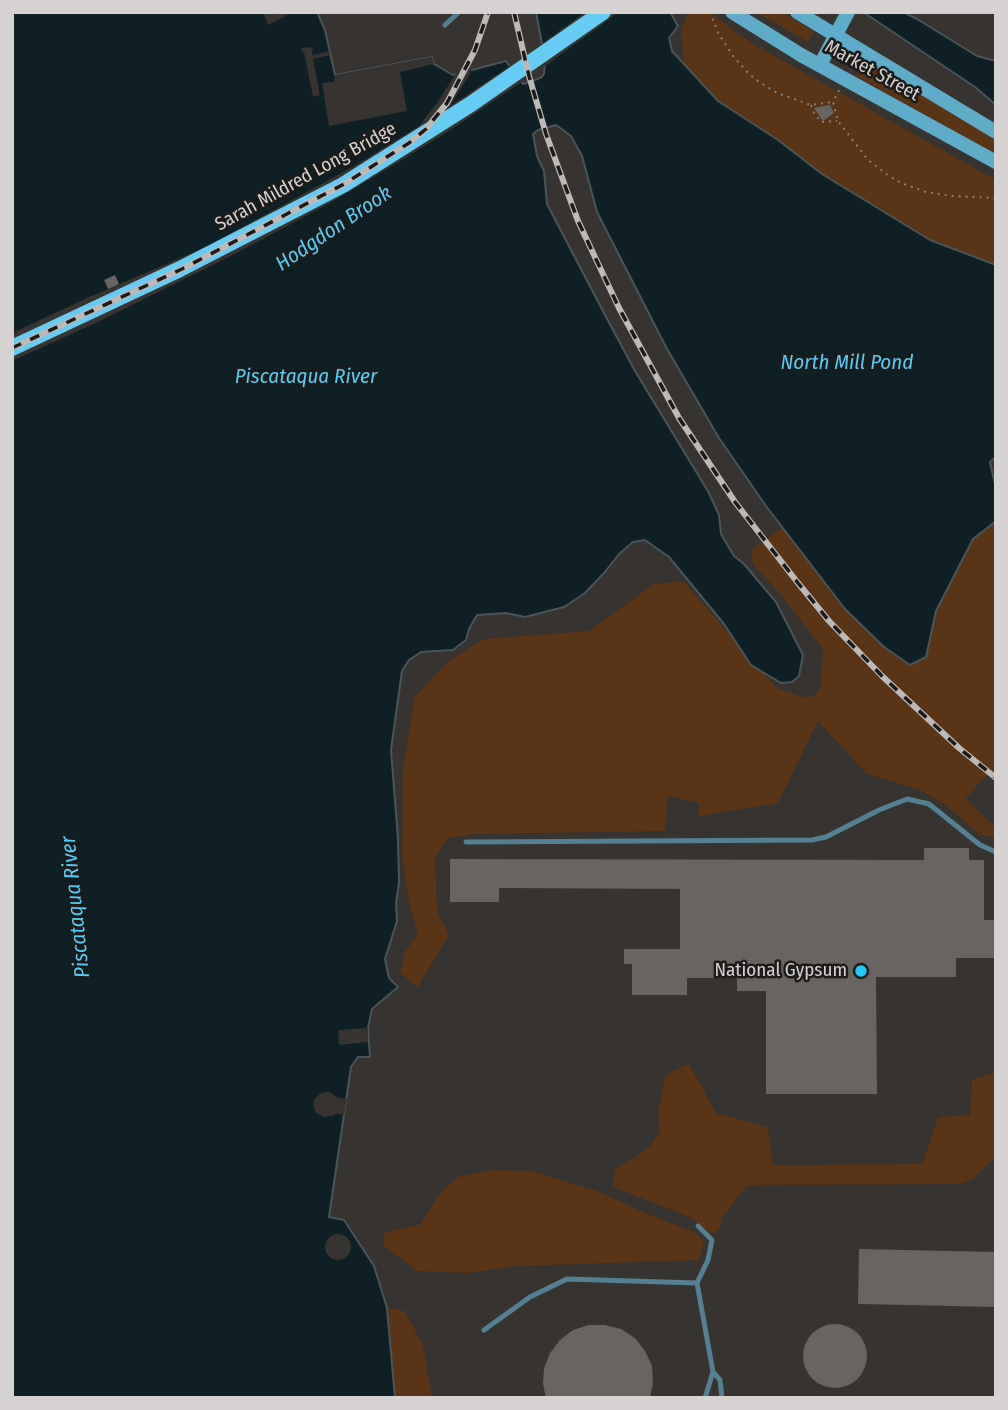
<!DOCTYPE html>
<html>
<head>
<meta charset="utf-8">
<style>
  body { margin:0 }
  #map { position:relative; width:1008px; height:1410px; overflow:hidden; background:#363330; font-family:"Fira Sans Condensed",sans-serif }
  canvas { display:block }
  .frame { position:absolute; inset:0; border:14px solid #d5d2d1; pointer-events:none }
</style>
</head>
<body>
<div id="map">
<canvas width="1008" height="1410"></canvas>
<div class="frame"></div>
</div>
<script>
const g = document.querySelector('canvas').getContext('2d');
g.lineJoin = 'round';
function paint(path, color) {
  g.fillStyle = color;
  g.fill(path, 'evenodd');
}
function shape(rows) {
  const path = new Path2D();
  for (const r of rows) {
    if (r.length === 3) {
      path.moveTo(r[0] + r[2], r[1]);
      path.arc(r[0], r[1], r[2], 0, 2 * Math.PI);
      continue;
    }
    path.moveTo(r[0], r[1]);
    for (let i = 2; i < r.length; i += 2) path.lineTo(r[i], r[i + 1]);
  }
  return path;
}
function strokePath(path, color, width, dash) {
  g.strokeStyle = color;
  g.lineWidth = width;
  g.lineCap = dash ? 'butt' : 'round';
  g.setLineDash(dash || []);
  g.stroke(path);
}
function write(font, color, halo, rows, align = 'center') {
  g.font = font + ' "Fira Sans Condensed",sans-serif';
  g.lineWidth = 5;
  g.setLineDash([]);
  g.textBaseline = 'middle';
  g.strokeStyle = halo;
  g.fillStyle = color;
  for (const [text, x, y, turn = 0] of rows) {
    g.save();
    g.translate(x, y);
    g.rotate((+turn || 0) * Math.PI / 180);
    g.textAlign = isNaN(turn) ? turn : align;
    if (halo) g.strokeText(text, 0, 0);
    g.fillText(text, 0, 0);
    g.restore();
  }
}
paint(shape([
  [688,12,710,12,734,31,760,48,996,180,996,265,930,240,822,174,778,140,718,101,684,64,681,30],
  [756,12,783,12,814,32,808,42],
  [865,62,996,139,996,154,856,76],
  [996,521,996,771,982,779,966,799,996,828,996,836,994,837,980,835,947,806,920,790,867,774,818,721,778,803,698,816,699,803,668,796,665,831,474,834,447,838,435,858,437,911,449,935,417,988,400,972,405,952,418,934,409,903,402,852,403,771,414,698,447,662,484,639,589,631,654,584,683,581,777,688,803,697,815,696,821,686,823,649,777,590,753,564,751,550,783,527,845,609,926,657,936,611,973,539],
  [689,1064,716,1113,768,1127,773,1165,922,1164,938,1117,970,1115,972,1080,996,1072,996,1156,973,1179,959,1184,747,1185,722,1218,719,1230,710,1233,692,1218,613,1187,615,1169,636,1157,650,1146,660,1131,658,1113,665,1077,674,1070],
  [490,1170,532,1171,597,1191,652,1216,694,1232,704,1241,699,1260,518,1266,467,1273,417,1271,383,1245,384,1233,421,1224,438,1196,458,1177],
  [387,1308,405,1311,423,1345,432,1398,395,1398]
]), '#5a3414');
const water = shape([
  [12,12,317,12,325,30,335,75,432,57,434,64,453,75,506,61,523,84,535,80,542,77,544,74,545,60,536,12,670,12,678,26,669,38,672,51,718,101,778,140,822,174,930,240,996,265,996,457,990,462,996,489,996,521,973,539,936,611,926,657,910,665,884,647,845,609,766,506,719,438,666,347,597,212,582,156,571,136,556,125,538,130,533,134,537,156,544,171,547,204,605,315,635,371,709,493,719,515,721,534,734,556,744,564,776,602,803,655,799,676,792,682,781,683,751,665,724,624,669,557,645,540,633,542,619,554,605,572,585,593,564,607,525,617,506,613,477,615,469,629,466,640,453,650,421,652,409,660,402,671,391,750,398,839,399,882,396,903,397,921,385,959,389,978,398,987,372,1009,368,1028,370,1057,358,1057,351,1067,329,1217,344,1220,374,1266,387,1308,395,1398,12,1398,12,12],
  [863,12,903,12,917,19,977,56,996,61,996,105,975,87,863,12]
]);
paint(water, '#0e1f25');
strokePath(water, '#4a5559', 2);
paint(shape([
  [263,12,293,12,268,25],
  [585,12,619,12,541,69,539,46],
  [313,47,312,55,330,51,330,55,313,59,320,95,313,97,304,52,302,52,301,48],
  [432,57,434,64,400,72,407,111,329,126,322,83,334,82,335,75],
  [513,64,524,79,529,77,452,129,389,168,328,204,235,254,98,322,12,361,12,333,87,298,206,247,354,166,419,126,437,103,458,70,473,66,469,76,450,106],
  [368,1028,368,1042,339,1045,338,1030],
  [325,1092,330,1092,338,1098,347,1099,344,1115,336,1114,332,1116,324,1117,316,1113,313,1104,314,1100,321,1093],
  [338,1247,13]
]), '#363330');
paint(shape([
  [830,105,834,113,823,121,814,108],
  [115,275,119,284,108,289,104,280],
  [924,848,969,848,969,860,984,860,984,920,996,920,996,958,956,958,956,977,876,977,877,1094,766,1094,766,991,737,991,737,978,687,978,687,995,632,995,632,964,624,964,624,949,680,949,680,889,499,888,499,902,450,902,450,859,924,860],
  [859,1249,996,1252,996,1307,858,1304],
  [835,1356,32],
  [589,1325,605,1325,621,1329,635,1338,645,1351,652,1366,653,1383,650,1398,546,1398,543,1384,544,1368,550,1353,560,1340,573,1330]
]), '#686461');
strokePath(shape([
  [710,12,718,33,733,56,749,74,758,81,777,93,811,105,832,102],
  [839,90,833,102,838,121,868,160,889,176,901,183,926,192,952,196,996,198],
  [811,105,814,113,821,122,837,121]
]), '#858280', 2, [2, 5]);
strokePath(shape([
  [445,25,459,12],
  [466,842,812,840,826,837,879,810,907,799,929,804,980,845,996,852],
  [698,1226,712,1240,708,1260,697,1283,713,1372],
  [484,1330,530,1297,567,1279,697,1283],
  [705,1398,713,1372,720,1380,722,1398]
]), '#538093', 5);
strokePath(shape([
  [732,12,801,55,996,162],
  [797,12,996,132],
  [820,65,848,12]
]), '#5fabca', 14);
strokePath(shape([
  [12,348,180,269,343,185,471,104,603,12]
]), '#67ccf3', 16);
const rail = shape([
  [514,12,529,76,546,134,578,221,619,308,679,418,735,502,798,583,829,621,882,676,959,748,996,778],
  [12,348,182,269,344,184,409,143,426,129,447,103,475,50,488,12]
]);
strokePath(rail, '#bcb9b8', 6);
strokePath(rail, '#1d1b1a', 3.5, [10]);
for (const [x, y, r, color] of [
  [861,971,7,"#21c9fd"]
]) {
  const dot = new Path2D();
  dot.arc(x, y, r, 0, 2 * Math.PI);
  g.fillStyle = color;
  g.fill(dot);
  strokePath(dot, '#1d1b1a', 2.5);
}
write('19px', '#d5d2d1', '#1d1b1a', [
  ["Market Street",872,71,29],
  ["Sarah Mildred Long Bridge",306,177,-29]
]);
write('19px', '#d5d2d1', '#1d1b1a', [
  ["National Gypsum",847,971]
], 'right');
write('italic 21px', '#51cefc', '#1d1b1a', [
  ["Hodgdon Brook",334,229,-34],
  ["North Mill Pond",847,363],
  ["Piscataqua River",306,377],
  ["Piscataqua River",76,907,-96]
]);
</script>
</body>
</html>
